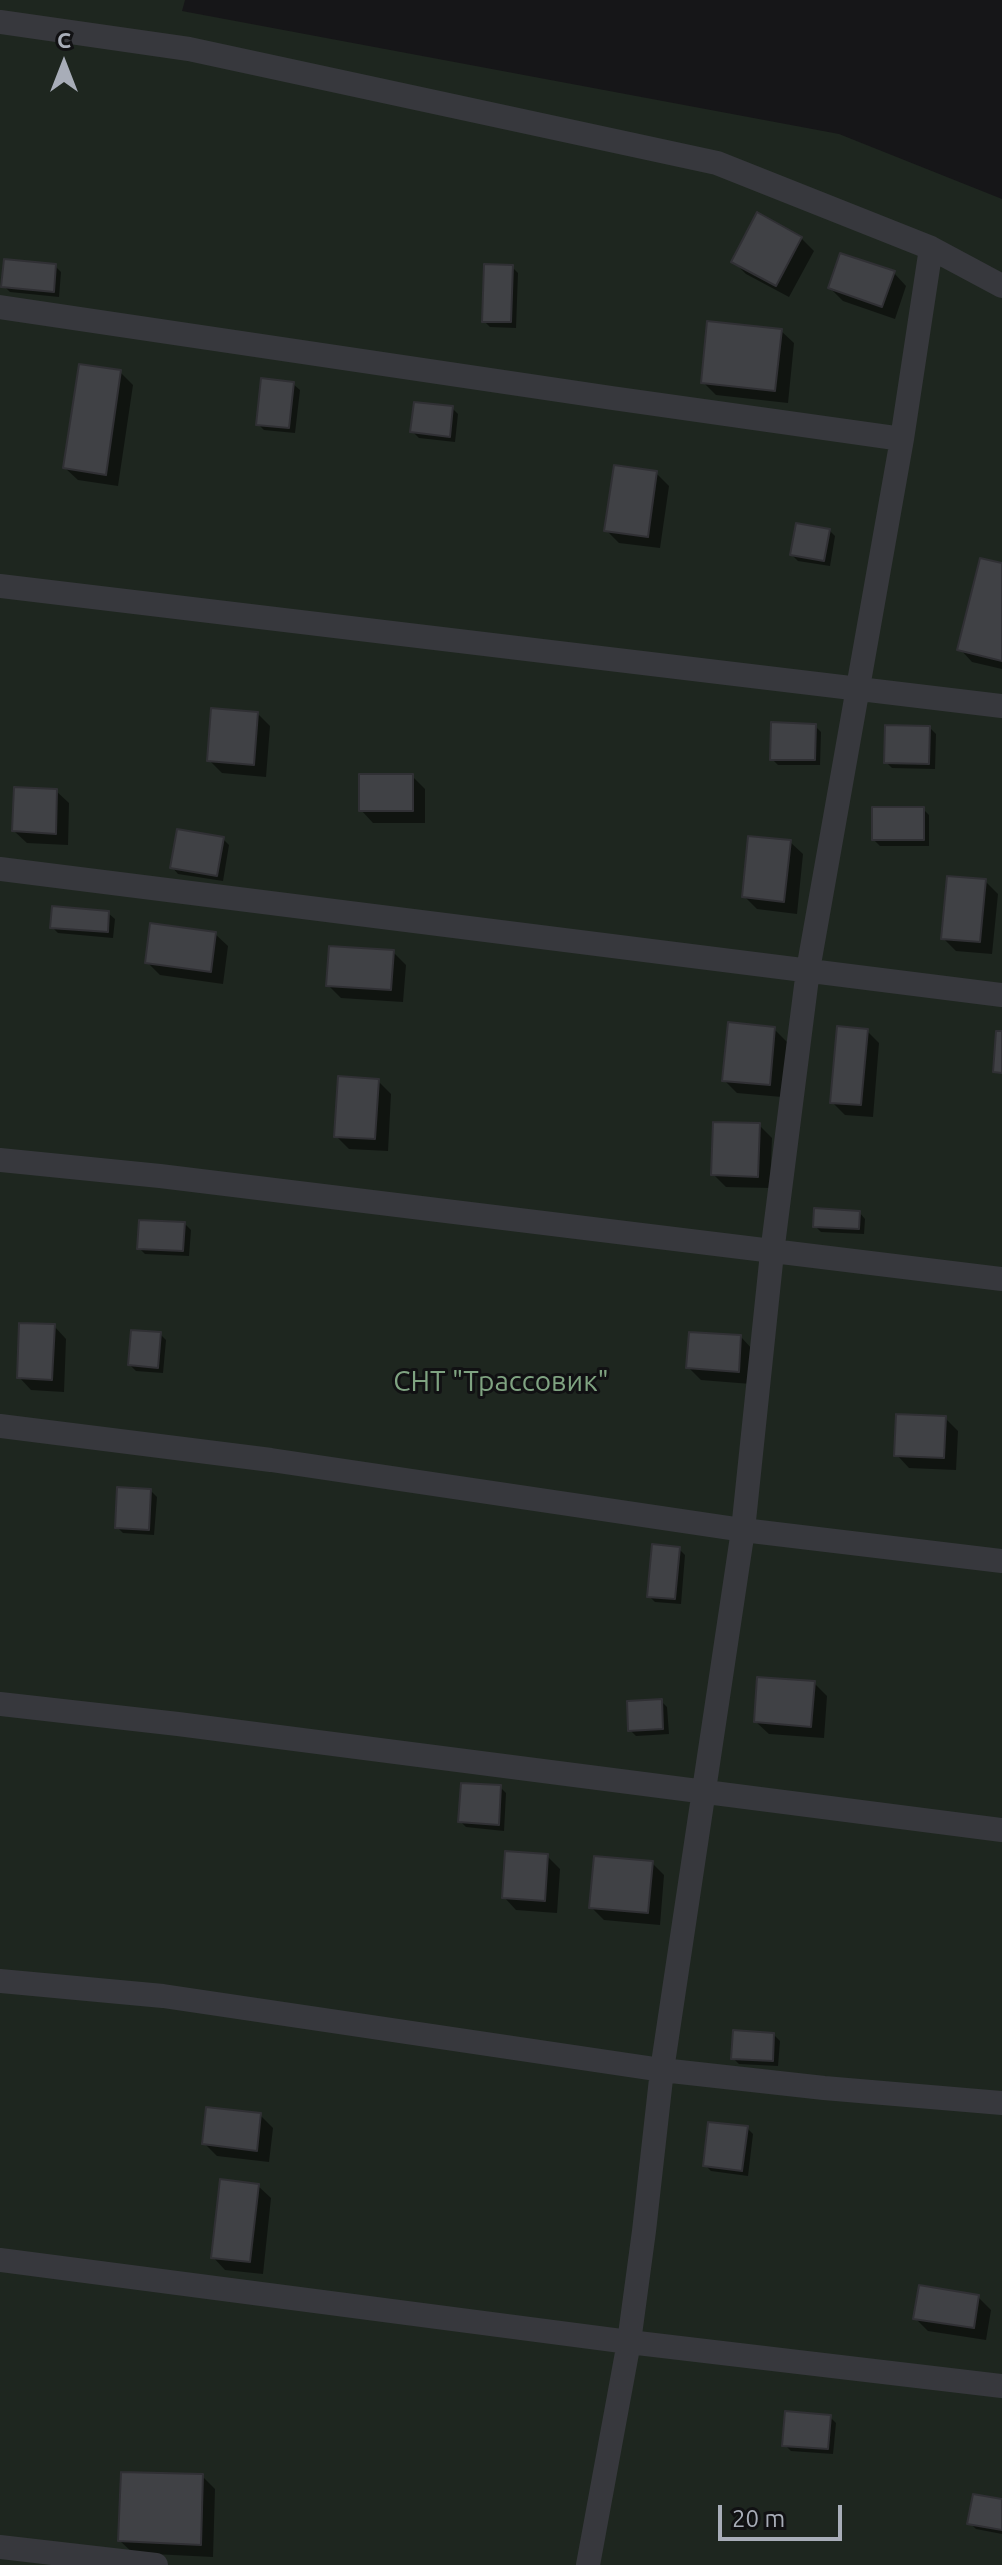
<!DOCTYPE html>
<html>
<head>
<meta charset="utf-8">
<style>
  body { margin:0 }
  #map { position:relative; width:1002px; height:2565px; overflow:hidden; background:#161618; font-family:Ubuntu,sans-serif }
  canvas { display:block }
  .north { position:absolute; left:24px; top:24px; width:80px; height:80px; -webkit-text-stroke:6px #111113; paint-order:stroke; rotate:0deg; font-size:22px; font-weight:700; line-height:32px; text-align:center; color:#a8adb8 }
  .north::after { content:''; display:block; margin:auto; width:28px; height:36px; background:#a8adb8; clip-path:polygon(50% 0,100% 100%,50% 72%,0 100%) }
  .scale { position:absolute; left:718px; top:2505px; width:124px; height:36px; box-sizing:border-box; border:4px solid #a8adb8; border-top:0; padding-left:10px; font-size:24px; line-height:28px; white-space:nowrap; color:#a8adb8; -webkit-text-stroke:6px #111113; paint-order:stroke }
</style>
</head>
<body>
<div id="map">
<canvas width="1002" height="2565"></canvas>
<div class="north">С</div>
<div class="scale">20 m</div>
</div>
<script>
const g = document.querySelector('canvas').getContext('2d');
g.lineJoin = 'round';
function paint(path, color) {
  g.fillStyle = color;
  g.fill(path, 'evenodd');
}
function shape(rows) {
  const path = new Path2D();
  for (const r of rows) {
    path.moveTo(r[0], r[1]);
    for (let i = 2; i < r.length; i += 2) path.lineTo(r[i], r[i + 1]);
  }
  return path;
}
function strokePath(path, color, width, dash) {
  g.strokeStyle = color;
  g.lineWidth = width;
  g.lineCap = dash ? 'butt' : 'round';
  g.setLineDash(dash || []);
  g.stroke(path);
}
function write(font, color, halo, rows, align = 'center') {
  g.font = font + ' Ubuntu,sans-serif';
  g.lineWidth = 6;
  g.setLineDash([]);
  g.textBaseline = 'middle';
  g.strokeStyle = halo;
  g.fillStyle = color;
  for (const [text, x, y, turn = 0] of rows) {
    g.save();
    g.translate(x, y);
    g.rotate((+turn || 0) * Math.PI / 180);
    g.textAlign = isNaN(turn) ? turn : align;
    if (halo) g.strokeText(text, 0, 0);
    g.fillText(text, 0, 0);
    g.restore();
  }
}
paint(shape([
  [0,0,185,0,182,11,839,134,1002,199,1002,2565,0,2565]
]), '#1e261f');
paint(shape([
  [801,238,814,251,789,297,746,274,733,261],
  [55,266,61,272,59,297,10,292,4,286],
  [512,267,518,273,516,328,490,327,484,321],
  [894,273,906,286,895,319,843,301,830,288],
  [781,331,794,343,788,403,716,395,703,382],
  [120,372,133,385,118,486,78,480,65,468],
  [293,384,300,390,295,433,264,430,258,424],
  [452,408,458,414,455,442,419,438,413,432],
  [656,473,669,486,660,548,619,543,606,530],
  [829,530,835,536,830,566,798,561,792,555],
  [1002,565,1002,669,972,662,960,649],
  [258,714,270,726,266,777,222,773,209,760],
  [815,726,821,732,820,765,778,765,772,759],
  [930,728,936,734,935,769,892,768,886,762],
  [412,776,425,789,425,823,373,823,361,810],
  [56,791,69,803,68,845,27,843,14,831],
  [923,809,929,815,929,846,880,846,874,840],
  [223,839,229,845,223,881,178,874,172,867],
  [790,842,803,854,797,914,757,909,744,896],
  [985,881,998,894,992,954,956,951,943,938],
  [108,913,115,919,113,938,58,933,52,927],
  [215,934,228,946,223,984,160,975,147,962],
  [393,952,406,965,403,1002,341,998,328,985],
  [774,1029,787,1042,782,1097,737,1093,724,1080],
  [867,1031,879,1043,873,1117,845,1115,832,1102],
  [378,1081,391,1094,388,1151,349,1149,336,1136],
  [759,1125,772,1138,770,1188,726,1187,713,1174],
  [859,1212,865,1219,864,1234,821,1232,815,1226],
  [185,1224,191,1230,189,1256,145,1254,139,1248],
  [54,1326,66,1339,64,1392,31,1390,19,1377],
  [160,1334,166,1340,163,1373,136,1371,130,1365],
  [741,1337,753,1350,751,1384,701,1380,688,1367],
  [945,1418,958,1431,956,1470,909,1468,897,1455],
  [151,1491,157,1497,154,1535,123,1533,117,1527],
  [679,1549,685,1555,681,1604,655,1602,649,1596],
  [814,1683,827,1696,824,1738,769,1734,756,1722],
  [661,1701,667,1707,669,1734,636,1736,630,1730],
  [500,1787,506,1793,504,1831,466,1827,460,1821],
  [547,1856,560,1869,557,1913,516,1910,504,1897],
  [652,1863,664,1875,660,1925,604,1920,591,1907],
  [774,2035,780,2041,778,2066,739,2064,733,2058],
  [260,2115,273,2128,269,2162,217,2156,204,2143],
  [747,2128,753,2134,748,2176,711,2171,705,2165],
  [258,2186,271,2198,263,2274,225,2270,213,2257],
  [978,2297,991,2310,986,2340,928,2331,915,2318],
  [830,2417,836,2423,833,2454,791,2451,785,2445],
  [202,2476,215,2489,213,2557,133,2553,120,2541],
  [1002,2501,1002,2534,976,2529,970,2523]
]), '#0007');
const building = shape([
  [757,212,802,237,776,286,731,262,757,212],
  [840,253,895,271,882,307,828,288,840,253],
  [4,259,56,264,54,292,1,287,4,259],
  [484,264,513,265,511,322,482,322,484,264],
  [707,321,782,329,775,391,701,383,707,321],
  [79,364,121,370,106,475,63,468,79,364],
  [261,378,294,382,289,428,256,425,261,378],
  [414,402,453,406,450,437,410,432,414,402],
  [614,465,657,471,648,537,604,531,614,465],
  [796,523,830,529,824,561,790,555,796,523],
  [980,558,1002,563,1002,661,957,650,980,558],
  [211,708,258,712,254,765,207,761,211,708],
  [771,722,816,724,815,760,770,760,771,722],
  [885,725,930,726,929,764,884,763,885,725],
  [359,774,413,774,413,811,359,811,359,774],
  [14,787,57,789,56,834,12,831,14,787],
  [872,807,924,807,924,840,872,840,872,807],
  [177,829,224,837,217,876,170,868,177,829],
  [748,836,791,840,784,902,742,897,748,836],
  [947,876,986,879,980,942,941,939,947,876],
  [52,906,109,911,108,932,50,928,52,906],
  [150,923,216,932,211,972,145,963,150,923],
  [329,946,394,950,391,990,326,986,329,946],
  [728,1022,775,1027,770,1085,722,1081,728,1022],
  [837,1026,868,1029,861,1105,830,1103,837,1026],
  [996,1031,1002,1031,1002,1073,993,1072,996,1031],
  [338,1076,379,1079,375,1139,334,1137,338,1076],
  [713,1122,760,1123,758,1177,711,1175,713,1122],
  [814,1208,860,1211,859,1229,813,1227,814,1208],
  [139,1220,185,1222,183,1251,137,1249,139,1220],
  [19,1323,55,1324,52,1380,17,1378,19,1323],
  [131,1330,161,1332,158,1368,128,1365,131,1330],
  [689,1332,741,1335,739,1372,686,1368,689,1332],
  [896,1414,946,1416,944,1458,894,1456,896,1414],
  [117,1487,151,1489,149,1530,115,1528,117,1487],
  [652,1544,680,1547,675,1599,647,1597,652,1544],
  [757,1677,815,1681,811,1727,754,1722,757,1677],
  [662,1699,663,1729,628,1731,627,1701,662,1699],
  [461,1783,501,1785,499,1825,458,1822,461,1783],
  [505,1851,548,1854,545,1901,502,1898,505,1851],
  [594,1856,653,1861,648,1913,589,1908,594,1856],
  [733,2030,774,2033,773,2061,731,2059,733,2030],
  [206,2107,261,2113,257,2151,202,2144,206,2107],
  [708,2122,748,2126,742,2171,703,2166,708,2122],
  [220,2179,259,2184,250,2262,211,2258,220,2179],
  [919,2285,979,2295,974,2328,913,2319,919,2285],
  [785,2411,831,2415,828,2449,782,2446,785,2411],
  [121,2472,203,2474,201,2545,118,2541,121,2472],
  [973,2494,1002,2499,1002,2530,967,2524,973,2494]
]);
paint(building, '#404145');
strokePath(building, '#303034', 2);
strokePath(shape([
  [0,22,189,49,717,163,931,248,1002,286],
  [0,307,612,398,902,439],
  [0,586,1002,706],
  [0,869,1002,995],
  [0,1160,160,1176,1002,1279],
  [0,1426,271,1460,743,1530,1002,1561],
  [0,1704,178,1724,1002,1830],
  [0,1981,163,1996,662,2070,824,2088,1002,2103],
  [0,2260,629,2342,1002,2386],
  [0,2547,156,2565],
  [588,2565,629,2342,644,2231,662,2070,743,1530,772,1253,808,970,902,439,931,248]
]), '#37383d', 24);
write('28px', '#7fa381', '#111113', [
  ["СНТ \"Трассовик\"",501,1382]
]);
</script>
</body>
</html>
